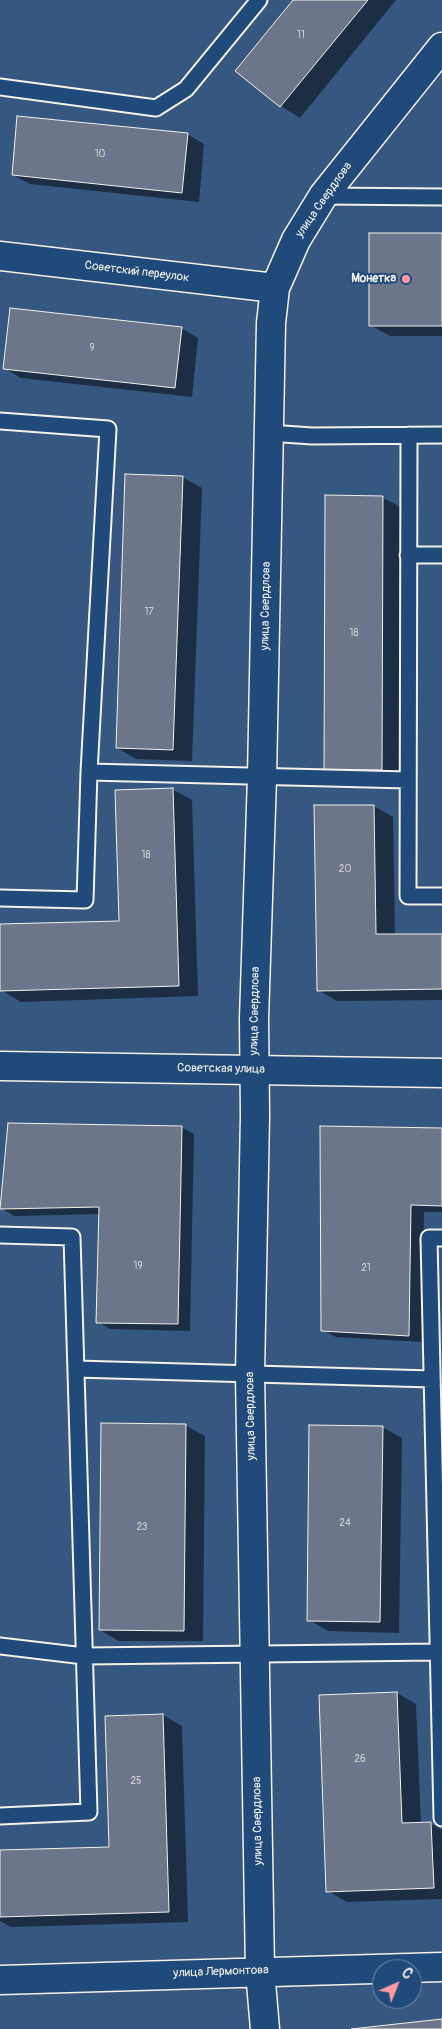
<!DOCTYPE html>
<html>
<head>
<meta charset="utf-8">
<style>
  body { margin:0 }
  #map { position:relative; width:442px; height:2029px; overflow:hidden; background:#36577f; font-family:Pangolin,sans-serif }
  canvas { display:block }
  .north { position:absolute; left:372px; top:1959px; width:50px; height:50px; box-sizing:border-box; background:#1f4a7a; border:1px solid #748da6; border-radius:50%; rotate:44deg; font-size:14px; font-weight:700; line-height:20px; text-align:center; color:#f4f1e8 }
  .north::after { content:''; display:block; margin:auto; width:18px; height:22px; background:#ff9aa2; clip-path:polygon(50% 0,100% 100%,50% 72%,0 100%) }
</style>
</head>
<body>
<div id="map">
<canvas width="442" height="2029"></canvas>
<div class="north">С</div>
</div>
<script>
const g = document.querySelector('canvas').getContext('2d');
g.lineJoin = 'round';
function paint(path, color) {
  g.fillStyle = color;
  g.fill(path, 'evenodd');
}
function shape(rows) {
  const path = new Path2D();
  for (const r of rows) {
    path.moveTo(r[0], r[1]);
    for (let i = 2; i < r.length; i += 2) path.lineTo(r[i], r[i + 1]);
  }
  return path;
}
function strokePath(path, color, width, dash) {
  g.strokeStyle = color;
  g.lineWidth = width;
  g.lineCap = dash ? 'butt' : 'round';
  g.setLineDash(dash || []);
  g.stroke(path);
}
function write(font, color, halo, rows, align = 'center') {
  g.font = font + ' Pangolin,sans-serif';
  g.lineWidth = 4;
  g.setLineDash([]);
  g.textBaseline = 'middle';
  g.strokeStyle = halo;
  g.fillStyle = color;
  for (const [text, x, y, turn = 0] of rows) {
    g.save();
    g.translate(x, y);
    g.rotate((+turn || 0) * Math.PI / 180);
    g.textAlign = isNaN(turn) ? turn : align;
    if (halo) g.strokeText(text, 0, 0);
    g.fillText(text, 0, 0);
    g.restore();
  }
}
paint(shape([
  [294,0,396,0,300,118,281,106,236,70],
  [187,134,204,144,199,202,30,184,13,175],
  [442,234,442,336,390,336,370,325],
  [181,328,198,338,192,397,21,378,4,368],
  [182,477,202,488,192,761,136,759,117,748],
  [382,497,402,508,401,781,345,781,326,769],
  [172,789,192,800,198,996,21,1002,1,990,0,926,120,922],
  [374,806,393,817,395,935,442,935,442,1000,337,1001,318,990],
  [181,1127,194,1134,190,1331,110,1329,98,1322,100,1214,14,1216,1,1208],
  [442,1129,442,1212,424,1212,422,1342,336,1337,323,1330],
  [185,1425,205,1436,203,1641,119,1641,100,1630],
  [382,1427,402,1438,399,1633,328,1631,309,1620],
  [397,1693,416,1704,421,1824,431,1824,442,1830,442,1899,347,1902,328,1891],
  [163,1715,182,1726,188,1922,11,1927,0,1921,0,1851,110,1848]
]), '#0007');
const building = shape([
  [293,0,368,0,280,107,235,71,293,0],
  [17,116,188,133,182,193,12,175,17,116],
  [369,233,442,233,442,326,369,326,369,233],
  [10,308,182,327,175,388,3,369,10,308],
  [125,474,183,476,173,750,116,748,125,474],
  [325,495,383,496,382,770,324,770,325,495],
  [173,788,179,986,0,991,0,924,119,921,115,790,173,788],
  [314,805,374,805,376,934,442,934,442,989,317,991,314,805],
  [8,1123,182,1126,178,1324,96,1323,99,1207,0,1209,8,1123],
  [320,1126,442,1128,442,1206,411,1205,409,1336,321,1331,320,1126],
  [101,1423,186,1424,184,1631,99,1630,101,1423],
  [309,1425,383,1426,380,1622,307,1621,309,1425],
  [397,1692,402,1823,431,1822,434,1888,326,1892,319,1695,397,1692],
  [163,1714,169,1912,0,1917,0,1850,109,1847,105,1716,163,1714],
  [442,2019,442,2029,351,2029,442,2019]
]);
paint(building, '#6b768a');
strokePath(building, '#f4f1e8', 1);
const lane = shape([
  [0,87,156,108,186,89,259,0],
  [323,196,442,197],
  [0,421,108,429,89,772,85,900,0,898],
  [269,433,312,436,442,435],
  [409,435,408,896,442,896],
  [408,555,442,555],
  [89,772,408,780],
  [0,1235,72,1237,89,1812,0,1816],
  [442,1238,429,1238,442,1818],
  [76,1369,432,1379],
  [0,1646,84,1656,438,1652]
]);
const street = shape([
  [0,256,275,288],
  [0,1980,442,1967],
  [265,2029,260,1971,250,1374,255,1115,254,1019,262,777,271,323,275,288,296,240,323,196,442,47]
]);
const secondary = shape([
  [0,1066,442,1073]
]);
strokePath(lane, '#f4f1e8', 19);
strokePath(street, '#f4f1e8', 31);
strokePath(secondary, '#f4f1e8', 31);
strokePath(lane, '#1f4a7a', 15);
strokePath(street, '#1f4a7a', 28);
strokePath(secondary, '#1f4a7a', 28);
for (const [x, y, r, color] of [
  [406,279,5,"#ff9aa2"]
]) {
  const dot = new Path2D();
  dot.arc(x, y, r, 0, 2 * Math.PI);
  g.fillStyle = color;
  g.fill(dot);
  strokePath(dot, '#1f4a7a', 2);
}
write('10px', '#d2d2d0', null, [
  ["11",301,35],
  ["10",100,154],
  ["9",92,348],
  ["17",149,612],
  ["18",354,633],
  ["18",146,855],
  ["20",345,869],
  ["19",138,1266],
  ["21",366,1268],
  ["24",345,1523],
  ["23",142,1527],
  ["26",360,1759],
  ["25",136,1781]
]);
write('12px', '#f4f1e8', '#1f4a7a', [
  ["улица Свердлова",324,200,-55],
  ["Советский переулок",137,272,7],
  ["улица Свердлова",266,606,-89],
  ["улица Свердлова",255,1011,-89],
  ["Советская улица",221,1069,1],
  ["улица Свердлова",251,1416,-91],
  ["улица Свердлова",258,1821,-91],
  ["улица Лермонтова",221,1972,-2]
]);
write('bold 12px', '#f4f1e8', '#1f4a7a', [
  ["Монетка",396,279]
], 'right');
</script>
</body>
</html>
